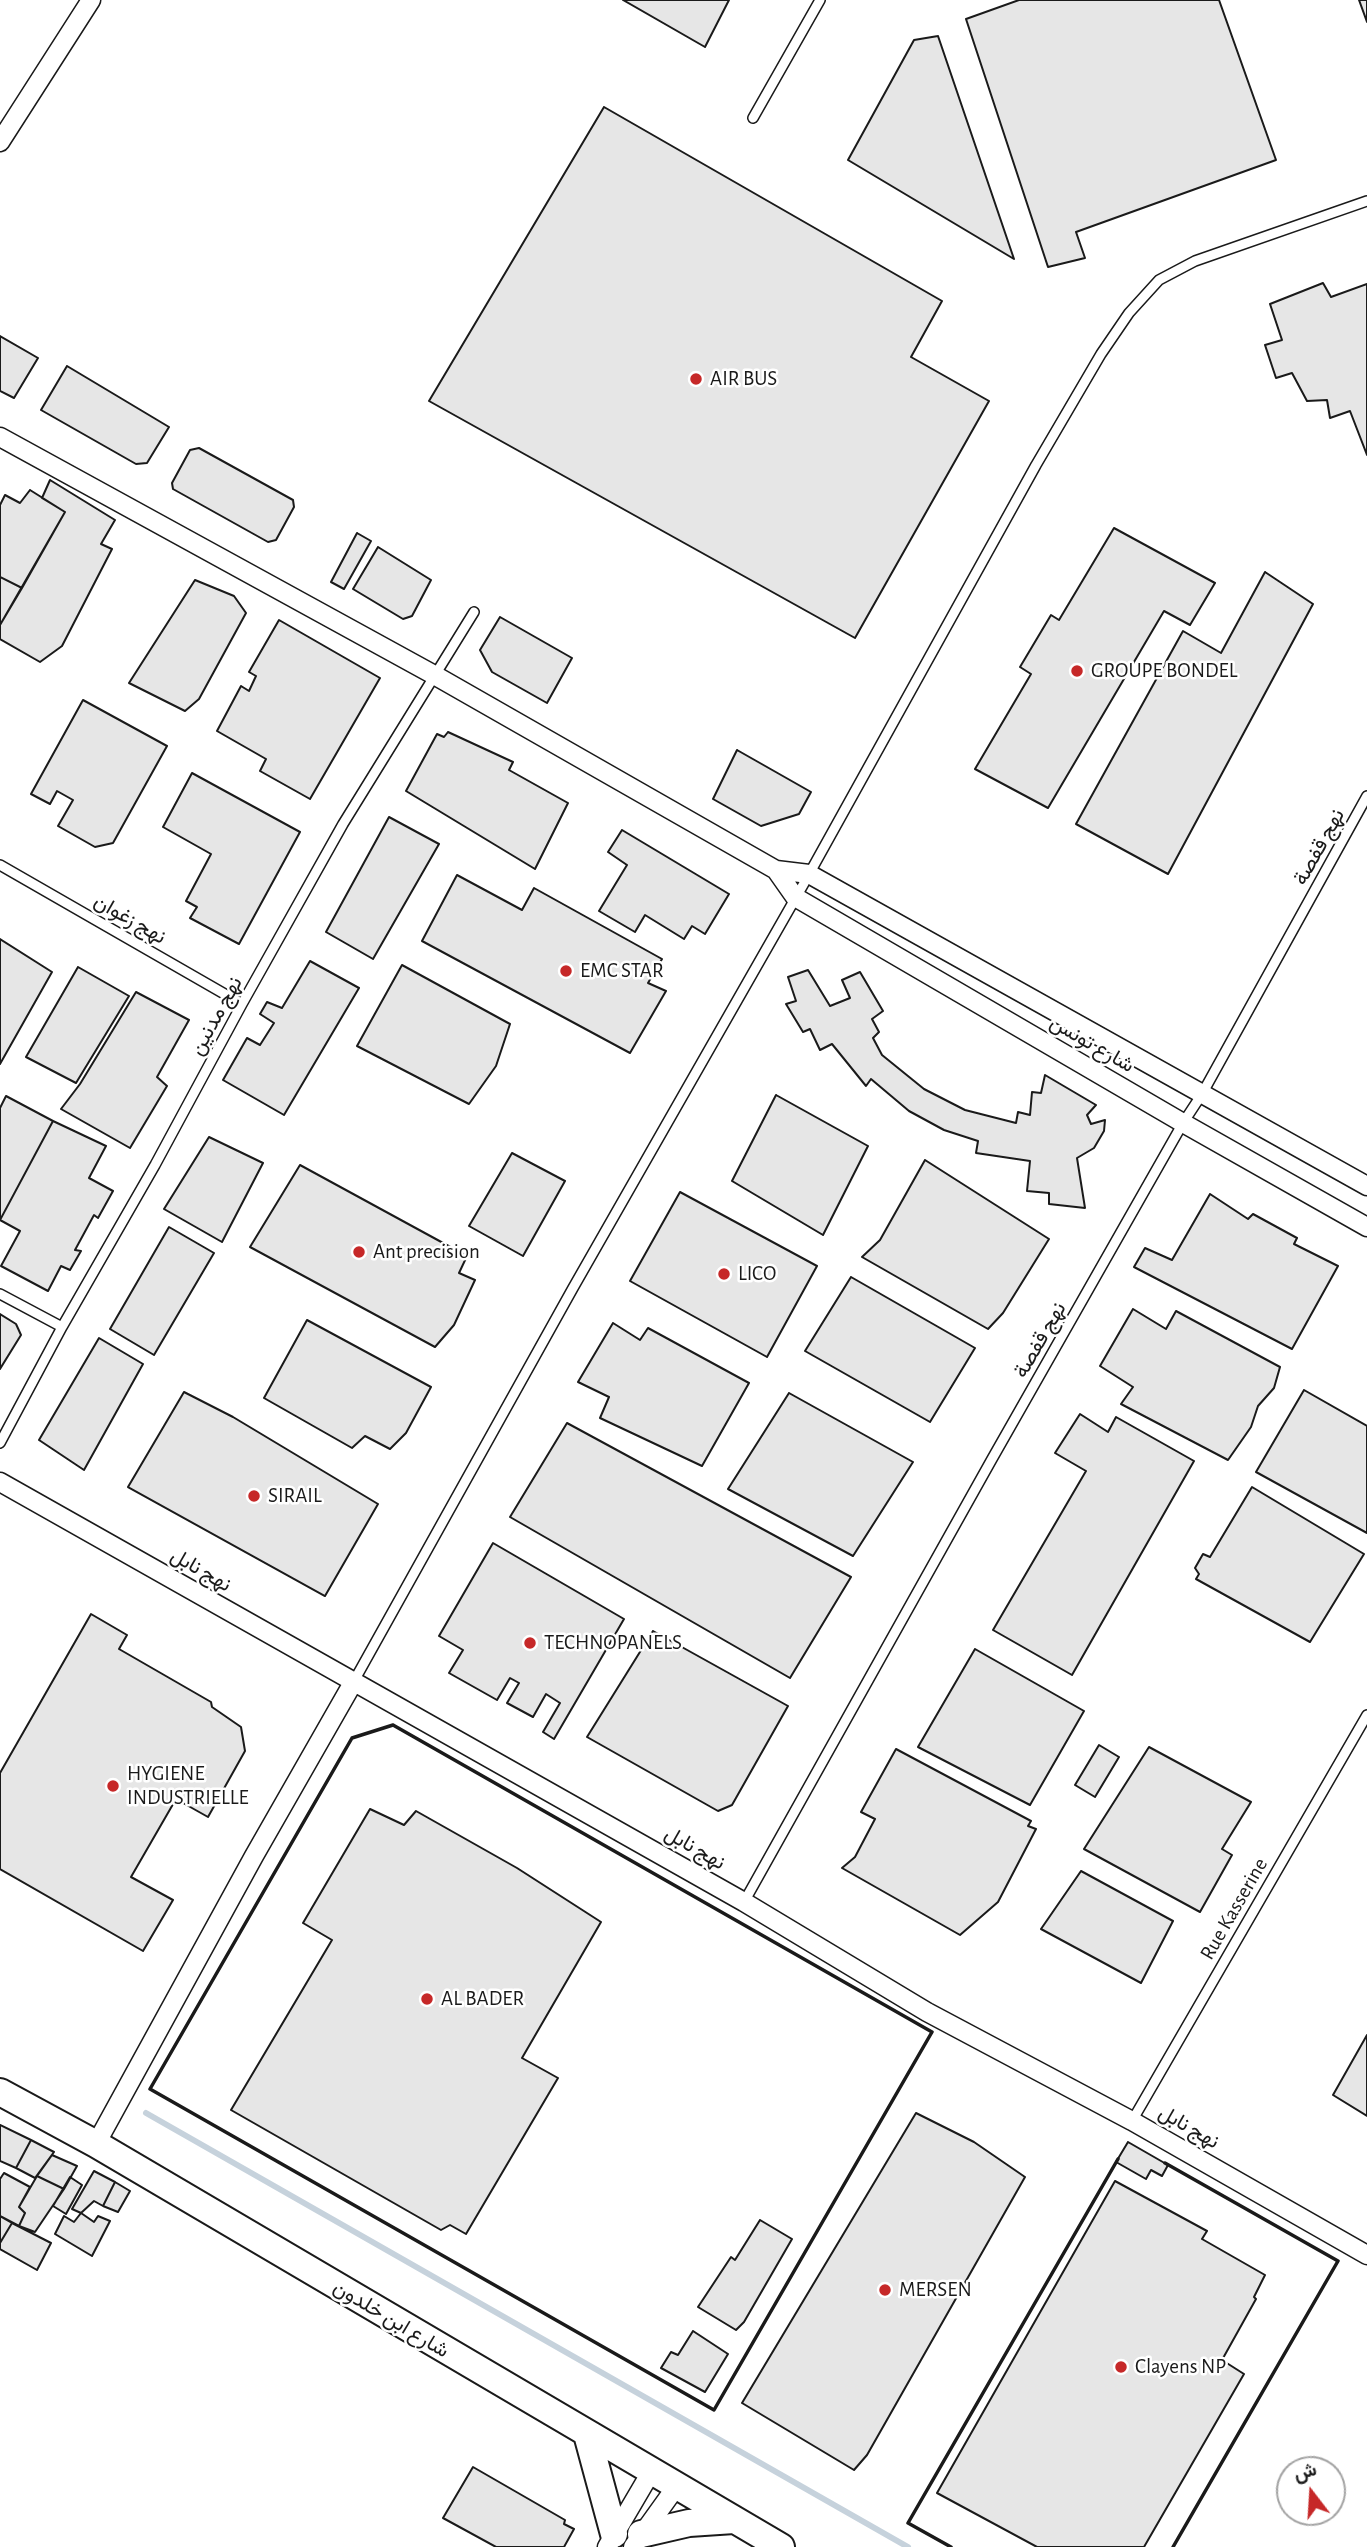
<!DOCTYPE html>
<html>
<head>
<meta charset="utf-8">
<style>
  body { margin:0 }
  #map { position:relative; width:1367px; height:2547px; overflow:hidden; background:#fff; font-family:"Alegreya Sans",Vazirmatn,sans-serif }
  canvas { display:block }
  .north { position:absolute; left:1276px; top:2456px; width:70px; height:70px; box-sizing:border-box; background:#fff; border:2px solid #a3a3a3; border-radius:50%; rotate:343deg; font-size:19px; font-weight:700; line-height:28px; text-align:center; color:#1a1a1a }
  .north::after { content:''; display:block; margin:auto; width:24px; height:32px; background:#c62828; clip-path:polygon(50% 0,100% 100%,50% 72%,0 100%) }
</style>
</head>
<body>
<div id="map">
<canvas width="1367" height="2547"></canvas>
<div class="north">ش</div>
</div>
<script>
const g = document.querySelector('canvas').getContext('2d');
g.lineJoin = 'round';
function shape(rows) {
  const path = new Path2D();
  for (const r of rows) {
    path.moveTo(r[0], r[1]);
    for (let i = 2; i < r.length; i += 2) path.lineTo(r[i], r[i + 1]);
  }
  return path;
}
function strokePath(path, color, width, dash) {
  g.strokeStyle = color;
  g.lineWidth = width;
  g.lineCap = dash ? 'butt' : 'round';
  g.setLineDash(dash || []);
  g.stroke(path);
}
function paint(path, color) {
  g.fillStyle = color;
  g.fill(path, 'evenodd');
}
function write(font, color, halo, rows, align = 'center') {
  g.font = font + ' "Alegreya Sans",Vazirmatn,sans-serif';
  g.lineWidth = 5;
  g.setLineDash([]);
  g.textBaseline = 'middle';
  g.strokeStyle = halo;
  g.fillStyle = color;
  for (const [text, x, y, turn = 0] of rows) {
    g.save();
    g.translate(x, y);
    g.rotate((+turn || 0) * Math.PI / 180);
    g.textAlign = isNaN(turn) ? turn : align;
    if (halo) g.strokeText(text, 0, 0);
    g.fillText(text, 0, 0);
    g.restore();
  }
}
strokePath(shape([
  [146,2113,908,2547]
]), '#c6d2dc', 6);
const building = shape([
  [623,0,729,0,705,47,623,0],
  [1019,0,1219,0,1276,160,1076,232,1085,258,1048,267,966,19,1019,0],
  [1359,0,1367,0,1367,22,1359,0],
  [938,36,1014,259,848,160,914,40,938,36],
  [604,107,942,301,911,357,989,401,855,638,429,401,604,107],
  [1323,283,1331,297,1367,284,1367,455,1350,411,1330,418,1327,400,1307,401,1292,373,1276,378,1265,345,1282,340,1270,304,1323,283],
  [0,336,38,358,14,398,0,391,0,336],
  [67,366,169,427,147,463,136,464,41,410,67,366],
  [199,448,293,500,294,507,276,540,268,542,173,489,172,483,190,450,199,448],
  [50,480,115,520,101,544,112,549,62,646,40,662,0,639,0,625,65,512,42,498,50,480],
  [30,490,65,512,22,588,0,577,0,505,5,495,20,503,30,490],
  [1114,528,1215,583,1190,625,1164,611,1048,808,975,769,1031,674,1020,667,1051,615,1059,620,1114,528],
  [357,533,371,541,344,589,331,582,357,533],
  [378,547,431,580,412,616,403,619,353,589,378,547],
  [1265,572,1313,604,1168,874,1076,824,1183,631,1221,653,1265,572],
  [0,577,22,588,0,625,0,577],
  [195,580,234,596,246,613,199,699,185,711,129,683,195,580],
  [500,617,572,658,547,703,492,672,480,650,500,617],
  [279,620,380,678,310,799,260,771,266,759,217,731,241,686,249,691,256,676,249,672,279,620],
  [83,700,167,746,113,843,95,847,58,826,73,800,57,791,50,804,31,794,83,700],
  [448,732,513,762,509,770,568,803,535,869,406,791,437,734,444,737,448,732],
  [737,750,811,792,799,814,761,826,713,799,737,750],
  [192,773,300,832,239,944,190,918,197,907,186,901,211,854,163,827,192,773],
  [389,817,439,844,373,959,326,932,389,817],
  [622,830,729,894,705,934,692,926,684,939,645,915,635,932,599,911,627,865,608,852,622,830],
  [457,875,522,910,534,888,662,959,648,983,666,991,630,1053,422,941,457,875],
  [0,939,52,972,0,1064,0,939],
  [310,961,359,988,284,1115,223,1080,247,1038,260,1045,274,1023,260,1014,267,1002,282,1008,310,961],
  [402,965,510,1024,496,1066,469,1104,357,1046,402,965],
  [78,967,129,996,76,1083,26,1057,78,967],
  [808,970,830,1006,850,998,842,980,860,972,883,1011,872,1019,879,1032,873,1038,882,1055,924,1089,965,1110,1016,1123,1018,1112,1030,1115,1032,1092,1041,1093,1045,1075,1096,1105,1087,1115,1091,1124,1105,1120,1104,1131,1094,1148,1077,1158,1085,1208,1049,1204,1049,1193,1027,1191,1030,1161,976,1153,978,1141,944,1130,909,1111,871,1079,866,1086,832,1044,820,1050,810,1029,803,1032,786,1004,796,1001,788,977,808,970],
  [136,992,189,1020,157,1077,167,1086,130,1148,61,1109,80,1084,136,992],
  [776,1095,868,1146,823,1235,732,1181,776,1095],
  [6,1096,53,1121,0,1220,0,1108,6,1096],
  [53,1121,106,1146,89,1178,113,1191,98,1218,94,1215,75,1250,81,1251,70,1270,61,1266,48,1291,1,1266,20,1231,0,1220,53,1121],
  [209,1137,263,1163,222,1242,164,1209,209,1137],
  [512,1153,565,1181,523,1256,469,1226,512,1153],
  [925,1160,1049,1239,1003,1313,988,1329,862,1257,880,1240,925,1160],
  [300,1165,467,1256,459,1273,475,1280,454,1325,435,1347,250,1247,300,1165],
  [680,1192,817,1266,767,1357,630,1281,680,1192],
  [1210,1194,1248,1219,1253,1214,1297,1238,1294,1244,1338,1266,1292,1349,1134,1267,1145,1248,1172,1260,1210,1194],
  [169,1227,214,1253,154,1355,110,1329,169,1227],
  [851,1277,975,1348,930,1422,805,1351,851,1277],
  [1133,1309,1166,1329,1176,1311,1280,1367,1274,1388,1258,1406,1251,1427,1228,1460,1121,1404,1133,1387,1100,1366,1133,1309],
  [0,1314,16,1324,21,1335,0,1369,0,1314],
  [307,1320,431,1387,406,1433,390,1449,365,1436,352,1448,264,1398,307,1320],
  [613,1323,640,1340,648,1328,749,1383,702,1466,600,1418,609,1397,578,1382,613,1323],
  [99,1338,143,1364,84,1470,39,1440,99,1338],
  [1304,1390,1367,1426,1367,1533,1256,1472,1304,1390],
  [184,1392,233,1417,378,1504,325,1596,128,1487,184,1392],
  [789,1393,913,1462,853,1556,728,1489,789,1393],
  [1080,1414,1108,1432,1116,1417,1194,1461,1072,1675,993,1630,1086,1471,1055,1453,1080,1414],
  [567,1423,851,1577,790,1678,510,1517,567,1423],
  [1252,1487,1364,1554,1310,1642,1196,1579,1199,1574,1195,1568,1203,1554,1210,1557,1252,1487],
  [493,1543,624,1619,554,1739,543,1732,560,1703,546,1694,533,1717,507,1703,519,1683,510,1678,497,1700,449,1673,463,1650,439,1636,493,1543],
  [91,1614,127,1635,119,1649,211,1702,212,1707,241,1727,245,1751,208,1817,176,1799,131,1877,173,1900,143,1951,0,1869,0,1773,91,1614],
  [653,1631,788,1706,732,1805,718,1811,587,1737,653,1631],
  [975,1649,1084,1711,1030,1805,918,1747,975,1649],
  [1099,1745,1119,1757,1095,1797,1075,1785,1099,1745],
  [1149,1747,1251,1802,1222,1849,1232,1855,1200,1912,1084,1849,1149,1747],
  [896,1749,1031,1821,1028,1826,1036,1829,998,1902,960,1935,842,1868,855,1857,875,1819,861,1812,896,1749],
  [370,1809,404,1825,416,1811,517,1868,601,1922,522,2058,558,2078,466,2234,450,2225,441,2230,231,2110,332,1940,303,1923,370,1809],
  [1081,1871,1173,1921,1141,1983,1041,1929,1081,1871],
  [1367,2035,1367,2116,1333,2095,1367,2035],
  [916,2113,974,2142,1025,2177,867,2455,854,2470,742,2403,916,2113],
  [0,2125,31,2140,16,2168,0,2161,0,2125],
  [31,2140,54,2152,35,2178,16,2168,31,2140],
  [1128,2142,1168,2165,1162,2176,1151,2170,1146,2179,1116,2162,1128,2142],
  [52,2155,77,2166,64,2189,37,2176,52,2155],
  [94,2171,115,2182,103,2206,94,2201,81,2213,72,2209,94,2171],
  [4,2173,30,2187,19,2207,25,2213,19,2226,0,2216,0,2179,4,2173],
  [37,2176,64,2189,35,2232,19,2226,25,2213,19,2207,37,2176],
  [70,2177,82,2185,66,2214,53,2206,70,2177],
  [1115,2181,1207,2231,1202,2239,1265,2275,1254,2297,1256,2299,1222,2360,1244,2374,1144,2547,1037,2547,937,2493,1115,2181],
  [115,2182,130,2191,118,2212,103,2206,115,2182],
  [81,2213,94,2222,98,2216,110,2221,92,2256,55,2234,64,2216,74,2222,81,2213],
  [0,2216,12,2223,0,2243,0,2216],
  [760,2220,792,2239,744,2322,736,2330,698,2307,731,2257,735,2260,760,2220],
  [12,2223,51,2243,37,2270,0,2249,0,2243,12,2223],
  [693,2331,728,2354,705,2392,661,2368,671,2352,678,2355,693,2331],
  [473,2467,565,2520,564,2524,574,2529,564,2547,496,2547,443,2518,473,2467]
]);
paint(building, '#e6e6e6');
strokePath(building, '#1a1a1a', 2);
const lane = shape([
  [753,118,820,0],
  [0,865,242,1004],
  [0,1294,62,1327],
  [0,1443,62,1327,155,1165,242,1004,343,824,474,612],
  [354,1681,573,1288,803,885,1036,465,1101,354,1129,313,1159,280,1195,261,1367,201],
  [744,1902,992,1459,1183,1123,1202,1094,1367,796],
  [1132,2121,1367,1715]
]);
const street = shape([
  [0,142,91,0],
  [0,437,436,676,776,870,809,874,1367,1186],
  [776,870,795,897,1183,1123,1367,1227],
  [0,1482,744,1902,927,2012,1132,2121,1367,2255],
  [96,2144,254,1856,354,1681],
  [607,2547,651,2472],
  [633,2547,676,2487]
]);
const secondary = shape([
  [0,2092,96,2144,781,2547],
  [587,2434,614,2534],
  [641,2534,689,2523,734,2520]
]);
strokePath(lane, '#1a1a1a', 12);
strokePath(street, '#1a1a1a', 21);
strokePath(secondary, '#1a1a1a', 30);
strokePath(lane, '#fff', 9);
strokePath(street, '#fff', 18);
strokePath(secondary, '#fff', 26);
strokePath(shape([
  [393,1725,932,2032,714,2410,150,2089,352,1738,393,1725],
  [1165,2163,1338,2261,1173,2547],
  [951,2547,908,2523,1118,2159]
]), '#1a1a1a', 3.5);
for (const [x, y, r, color] of [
  [696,379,7,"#c62828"],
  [1077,671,7,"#c62828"],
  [566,971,7,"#c62828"],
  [359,1252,7,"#c62828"],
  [724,1274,7,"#c62828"],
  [254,1496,7,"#c62828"],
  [530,1643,7,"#c62828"],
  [113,1786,7,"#c62828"],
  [427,1999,7,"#c62828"],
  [885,2290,7,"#c62828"],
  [1121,2367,7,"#c62828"]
]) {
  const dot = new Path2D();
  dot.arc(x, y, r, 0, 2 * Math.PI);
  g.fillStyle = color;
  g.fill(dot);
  strokePath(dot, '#fff', 2.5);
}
write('21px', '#1a1a1a', '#fff', [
  ["AIR BUS",710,379],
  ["GROUPE BONDEL",1091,671],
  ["EMC STAR",580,971],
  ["Ant precision",373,1252],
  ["LICO",738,1274],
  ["SIRAIL",268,1496],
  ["TECHNOPANELS",544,1643],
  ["HYGIENE",127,1774],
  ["INDUSTRIELLE",127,1798],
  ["AL BADER",441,1999],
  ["MERSEN",899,2290],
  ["Clayens NP",1135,2367]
], 'left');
write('21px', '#1a1a1a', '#fff', [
  ["نهج قفصة",1319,847,-61],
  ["نهج زغوان",130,919,30],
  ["نهج مدنين",216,1016,-61],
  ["شارع تونس",1092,1044,30],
  ["نهج قفصة",1040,1340,-60],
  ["نهج نابل",201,1570,30],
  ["نهج نابل",695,1848,30],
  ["Rue Kasserine",1234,1909,-60],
  ["نهج نابل",1189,2127,30],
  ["شارع ابن خلدون",391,2319,31]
]);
</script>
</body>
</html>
